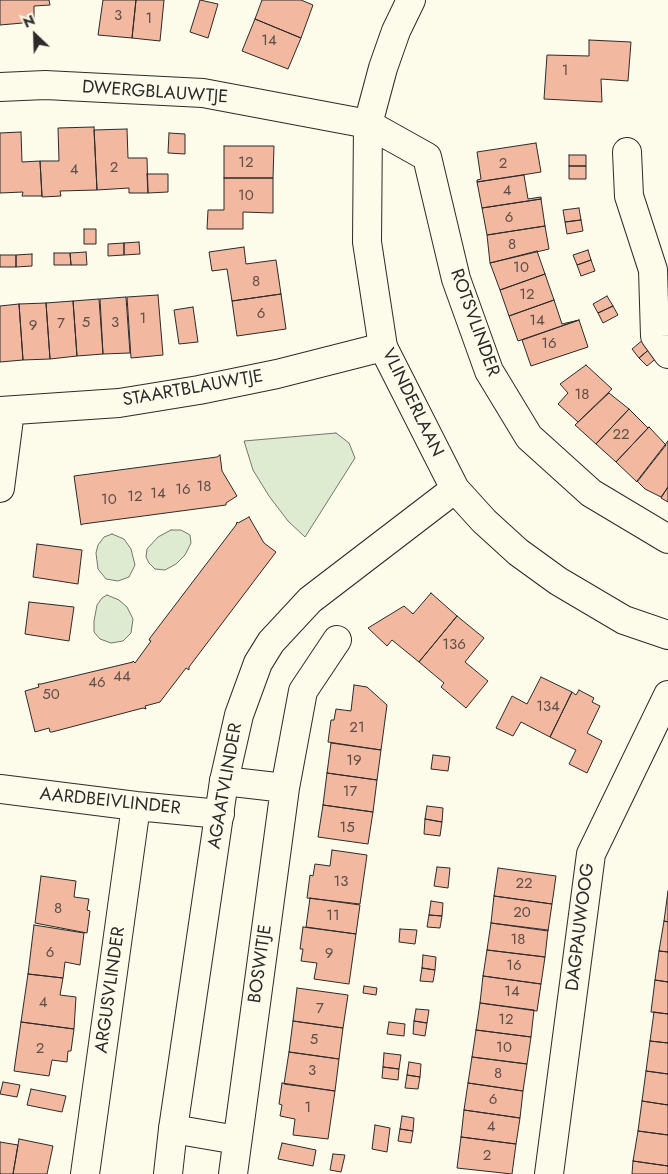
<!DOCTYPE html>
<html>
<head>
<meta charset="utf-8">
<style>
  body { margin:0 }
  #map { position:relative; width:668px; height:1174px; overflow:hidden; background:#fdfbea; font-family:Jost,sans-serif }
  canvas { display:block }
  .north { position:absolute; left:10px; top:10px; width:50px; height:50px; -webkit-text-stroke:4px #fdfbea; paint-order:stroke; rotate:336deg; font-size:14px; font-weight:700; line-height:20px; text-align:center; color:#2b2b2b }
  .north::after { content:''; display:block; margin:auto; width:18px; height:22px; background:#2b2b2b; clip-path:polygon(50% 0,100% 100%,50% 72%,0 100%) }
</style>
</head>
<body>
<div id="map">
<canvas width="668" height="1174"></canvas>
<div class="north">N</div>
</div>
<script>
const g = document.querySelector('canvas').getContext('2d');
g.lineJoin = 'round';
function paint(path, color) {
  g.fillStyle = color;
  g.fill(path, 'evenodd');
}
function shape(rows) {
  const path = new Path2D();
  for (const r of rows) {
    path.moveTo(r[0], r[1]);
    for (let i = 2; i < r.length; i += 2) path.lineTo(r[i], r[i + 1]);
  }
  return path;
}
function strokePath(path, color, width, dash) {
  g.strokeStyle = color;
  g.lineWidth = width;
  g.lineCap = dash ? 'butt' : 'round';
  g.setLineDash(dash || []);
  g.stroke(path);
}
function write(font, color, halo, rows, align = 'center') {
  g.font = font + ' Jost,sans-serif';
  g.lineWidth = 4;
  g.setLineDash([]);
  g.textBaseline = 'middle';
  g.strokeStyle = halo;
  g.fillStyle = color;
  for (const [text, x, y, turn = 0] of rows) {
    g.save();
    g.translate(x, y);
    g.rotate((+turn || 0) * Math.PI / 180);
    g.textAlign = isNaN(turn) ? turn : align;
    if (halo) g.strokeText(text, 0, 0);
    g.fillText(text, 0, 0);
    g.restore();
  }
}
const green = shape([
  [336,433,349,443,355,458,305,537,288,521,269,496,253,470,244,441,336,433],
  [171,530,181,530,190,535,191,543,185,555,176,564,165,570,155,569,149,563,146,557,147,549,158,537,171,530],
  [112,534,124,539,131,549,135,565,129,577,118,581,106,579,98,569,96,553,98,545,104,537,112,534],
  [107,595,119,600,127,607,133,619,131,633,123,641,111,643,100,639,94,632,94,621,97,605,102,598,107,595]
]);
paint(green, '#deebd1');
strokePath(green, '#74746e', 1);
const building = shape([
  [0,0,49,0,50,5,34,6,34,22,0,25,0,0],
  [103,0,136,0,132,38,98,35,103,0],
  [136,0,164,0,160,41,132,38,136,0],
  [200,0,218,4,208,38,190,32,200,0],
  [262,0,301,0,313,5,301,38,255,19,262,0],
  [255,19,301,38,288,69,242,51,255,19],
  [589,40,631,42,628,81,601,79,602,102,544,99,547,55,589,56,589,40],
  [94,127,97,190,60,191,61,196,42,197,40,161,59,161,58,128,94,127],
  [127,129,128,158,147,158,148,193,129,193,129,188,97,190,94,130,127,129],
  [21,132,22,162,40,161,42,196,22,196,23,192,0,193,0,133,21,132],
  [169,133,185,134,185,154,168,153,169,133],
  [536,143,541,172,477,182,477,180,481,179,477,152,536,143],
  [224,146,274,146,273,178,224,178,224,146],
  [569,155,586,155,586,166,569,166,569,155],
  [569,166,586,166,586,179,569,179,569,166],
  [147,174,168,174,168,192,148,193,147,174],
  [524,175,528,199,541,197,541,199,482,208,477,182,524,175],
  [224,178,273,178,273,213,243,212,243,229,207,229,208,210,224,210,224,178],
  [541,199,545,226,487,235,482,208,541,199],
  [579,208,581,220,565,222,563,210,579,208],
  [581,220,583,231,567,234,565,222,581,220],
  [545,226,549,249,490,263,487,235,545,226],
  [84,229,96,229,96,244,84,244,84,229],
  [139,242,140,254,124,255,124,243,139,242],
  [124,243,124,255,108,256,108,244,124,243],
  [244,247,246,264,276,260,281,294,232,301,227,269,212,271,209,252,244,247],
  [588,250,591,260,577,265,573,255,588,250],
  [537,251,545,274,500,290,490,263,537,251],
  [86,252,87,265,71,265,70,253,86,252],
  [54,253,70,253,71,265,54,265,54,253],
  [32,254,32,266,16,267,16,255,32,254],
  [0,255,16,255,16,267,0,267,0,255],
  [591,260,595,271,581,276,577,265,591,260],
  [545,274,554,300,509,316,500,290,545,274],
  [281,294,286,329,237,336,232,301,281,294],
  [158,295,163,355,131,358,127,297,158,295],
  [607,296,613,306,598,313,593,304,607,296],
  [126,297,130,353,103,354,100,299,126,297],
  [99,299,103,354,77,356,73,301,99,299],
  [554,300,562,324,579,320,518,341,509,316,554,300],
  [73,301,77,356,50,359,46,303,73,301],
  [46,303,50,359,23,360,19,304,46,303],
  [19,304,23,360,0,362,0,306,19,304],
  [613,306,618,315,603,323,598,313,613,306],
  [193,307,198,342,179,344,174,310,193,307],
  [579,320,588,347,531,366,522,340,579,320],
  [644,339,652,347,639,358,632,349,644,339],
  [652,347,659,356,647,366,639,358,652,347],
  [586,365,612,389,578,422,558,404,568,393,560,384,586,365],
  [609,393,629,409,596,444,575,425,609,393],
  [629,409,648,428,616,462,596,444,629,409],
  [649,427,666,445,637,482,616,462,649,427],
  [668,441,668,487,661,497,645,489,637,481,668,441],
  [220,455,222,471,237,496,226,503,226,505,83,524,81,525,74,476,217,457,220,455],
  [668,487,668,502,661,498,668,487],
  [249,517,264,543,276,552,189,667,189,670,186,668,160,702,145,706,146,709,143,708,52,732,50,732,49,728,35,732,25,691,39,687,38,684,41,684,133,662,133,661,135,663,151,641,149,640,150,638,236,525,237,522,238,523,249,517],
  [37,544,82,550,78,584,33,577,37,544],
  [431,593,457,616,419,662,392,640,387,646,368,628,404,606,413,614,431,593],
  [29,602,74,607,69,641,25,634,29,602],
  [457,616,484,638,465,662,488,681,466,708,441,687,444,683,419,662,457,616],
  [541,677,572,692,550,737,521,722,513,736,496,728,512,696,527,704,541,677],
  [354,685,367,687,387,705,381,750,328,742,331,720,334,720,336,709,351,711,354,685],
  [579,690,594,698,592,702,600,706,587,733,602,741,587,773,569,764,576,750,550,737,572,692,576,695,579,690],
  [331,743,381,750,377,780,327,773,331,743],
  [433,755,450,757,448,771,431,769,433,755],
  [327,773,377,780,373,812,323,805,327,773],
  [323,805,373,812,368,844,318,837,323,805],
  [427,806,443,808,442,822,425,819,427,806],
  [425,819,442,822,440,836,424,834,425,819],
  [332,850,367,855,360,904,307,898,310,875,313,876,315,864,330,866,332,850],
  [437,867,450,868,448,888,434,886,437,867],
  [498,868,556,876,552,904,494,896,498,868],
  [41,876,76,881,74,897,89,899,87,910,90,911,87,933,35,923,41,876],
  [668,891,668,922,664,921,668,891],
  [494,896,552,904,548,931,491,923,494,896],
  [310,898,360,905,356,934,306,927,310,898],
  [431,901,443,903,442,916,429,915,431,901],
  [429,915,442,916,440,928,427,927,429,915],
  [664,921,668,922,668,952,659,951,664,921],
  [491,923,548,930,545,957,487,950,491,923],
  [34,925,84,933,80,965,65,962,63,978,28,974,34,925],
  [303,927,356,934,349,984,314,979,317,963,301,961,303,949,300,949,303,927],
  [400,929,417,930,415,944,399,942,400,929],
  [487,950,545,957,541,984,483,976,487,950],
  [659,951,668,952,668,982,655,980,659,951],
  [423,955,436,957,435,970,422,968,423,955],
  [422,968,435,970,433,982,420,981,422,968],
  [28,974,63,978,60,995,76,997,74,1029,21,1022,28,974],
  [483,976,541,984,537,1011,480,1003,483,976],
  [655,980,668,982,668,1014,651,1012,655,980],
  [364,986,377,988,376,995,363,993,364,986],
  [297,988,348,995,343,1028,293,1021,297,988],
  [480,1003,534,1010,531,1037,476,1030,480,1003],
  [416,1009,429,1010,427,1023,414,1021,416,1009],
  [654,1012,668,1014,668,1043,650,1041,654,1012],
  [293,1021,343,1028,339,1059,289,1052,293,1021],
  [414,1021,427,1023,425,1036,413,1034,414,1021],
  [21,1022,74,1029,71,1051,68,1051,67,1062,52,1060,49,1076,14,1071,21,1022],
  [389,1022,405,1024,404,1036,387,1034,389,1022],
  [476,1030,531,1037,527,1064,472,1057,476,1030],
  [650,1041,668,1043,668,1074,646,1071,650,1041],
  [289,1052,339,1059,335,1091,284,1084,289,1052],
  [384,1053,401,1055,399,1069,383,1067,384,1053],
  [472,1057,527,1064,523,1091,468,1083,472,1057],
  [409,1062,421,1064,420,1077,407,1075,409,1062],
  [383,1067,399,1069,398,1080,382,1078,383,1067],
  [646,1071,668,1074,668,1105,642,1101,646,1071],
  [407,1075,420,1077,418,1089,405,1088,407,1075],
  [3,1082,20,1085,17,1097,0,1094,3,1082],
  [282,1083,335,1091,328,1139,293,1135,295,1119,280,1116,282,1105,279,1104,282,1083],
  [468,1083,523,1091,520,1118,464,1110,468,1083],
  [31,1089,66,1096,62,1112,27,1105,31,1089],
  [642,1101,668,1105,668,1135,638,1131,642,1101],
  [464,1110,520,1118,516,1144,461,1137,464,1110],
  [402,1116,414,1118,413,1131,400,1129,402,1116],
  [375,1125,390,1128,387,1152,372,1149,375,1125],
  [400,1129,413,1131,411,1143,398,1141,400,1129],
  [638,1131,668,1135,668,1166,633,1161,638,1131],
  [461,1137,516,1144,512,1174,457,1168,461,1137],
  [19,1139,53,1146,47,1174,13,1174,19,1139],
  [0,1142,18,1145,13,1174,0,1174,0,1142],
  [282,1143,316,1150,313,1166,278,1159,282,1143],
  [333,1154,345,1155,341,1172,330,1170,333,1154],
  [633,1161,668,1166,668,1174,632,1174,633,1161]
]);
paint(building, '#f2b8a0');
strokePath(building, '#2b2b2b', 1);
const street = shape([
  [0,87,45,85,203,93,368,124,427,157,456,279,489,371,529,437,591,493,668,539],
  [627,152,629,196,653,270,655,336,668,354],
  [0,411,119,403,199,390,277,374,383,347],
  [0,488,10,411],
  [224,781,285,788,233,1174],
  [285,788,303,691,337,640],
  [0,789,136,806,220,814],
  [173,1129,237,1140],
  [85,1174,136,806],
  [549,1174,591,854,668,695]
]);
const secondary = shape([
  [411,0,396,31,383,68,368,124,367,242,383,347,455,489,484,521,518,552,558,581,624,620,668,635],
  [168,1174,173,1129,224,781,239,715,258,663,271,642,310,600,455,489]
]);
strokePath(street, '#2b2b2b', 30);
strokePath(secondary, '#2b2b2b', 30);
strokePath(street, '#fdfbea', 28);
strokePath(secondary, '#fdfbea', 28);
write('15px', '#5d4e48', null, [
  ["3",118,16],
  ["1",149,19],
  ["14",269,41],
  ["1",565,71],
  ["12",246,163],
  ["2",503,164],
  ["2",114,168],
  ["4",74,170],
  ["4",507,191],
  ["10",246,196],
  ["6",509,218],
  ["8",512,245],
  ["10",521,268],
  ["8",256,282],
  ["12",527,295],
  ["6",261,314],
  ["1",143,319],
  ["14",537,321],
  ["5",86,323],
  ["3",115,323],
  ["7",61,324],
  ["9",33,326],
  ["16",549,344],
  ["18",582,395],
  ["22",621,435],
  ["18",204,487],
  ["16",183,490],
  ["14",158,494],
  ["12",135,497],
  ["10",109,500],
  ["136",454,645],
  ["44",122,677],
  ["46",97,683],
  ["50",51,695],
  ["134",548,707],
  ["21",357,728],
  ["19",354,761],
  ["17",350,792],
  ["15",347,828],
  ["13",341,882],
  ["22",524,884],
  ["8",58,909],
  ["20",522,913],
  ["11",333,916],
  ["18",518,940],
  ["6",50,953],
  ["9",329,954],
  ["16",514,966],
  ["14",512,992],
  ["4",43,1003],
  ["7",320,1009],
  ["12",506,1020],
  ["5",314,1040],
  ["10",504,1048],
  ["2",40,1049],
  ["3",312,1071],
  ["8",498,1074],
  ["6",493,1100],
  ["1",308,1108],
  ["4",491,1127],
  ["2",487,1156]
]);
write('18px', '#2b2b2b', '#fdfbea', [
  ["DWERGBLAUWTJE",155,93,4],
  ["ROTSVLINDER",474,323,70],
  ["STAARTBLAUWTJE",193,389,-10],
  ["VLINDERLAAN",412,403,64],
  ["AGAATVLINDER",226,786,-80],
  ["AARDBEIVLINDER",110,802,6],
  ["DAGPAUWOOG",581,927,-83],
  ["BOSWITJE",261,964,-82],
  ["ARGUSVLINDER",111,990,-82]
]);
</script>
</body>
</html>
